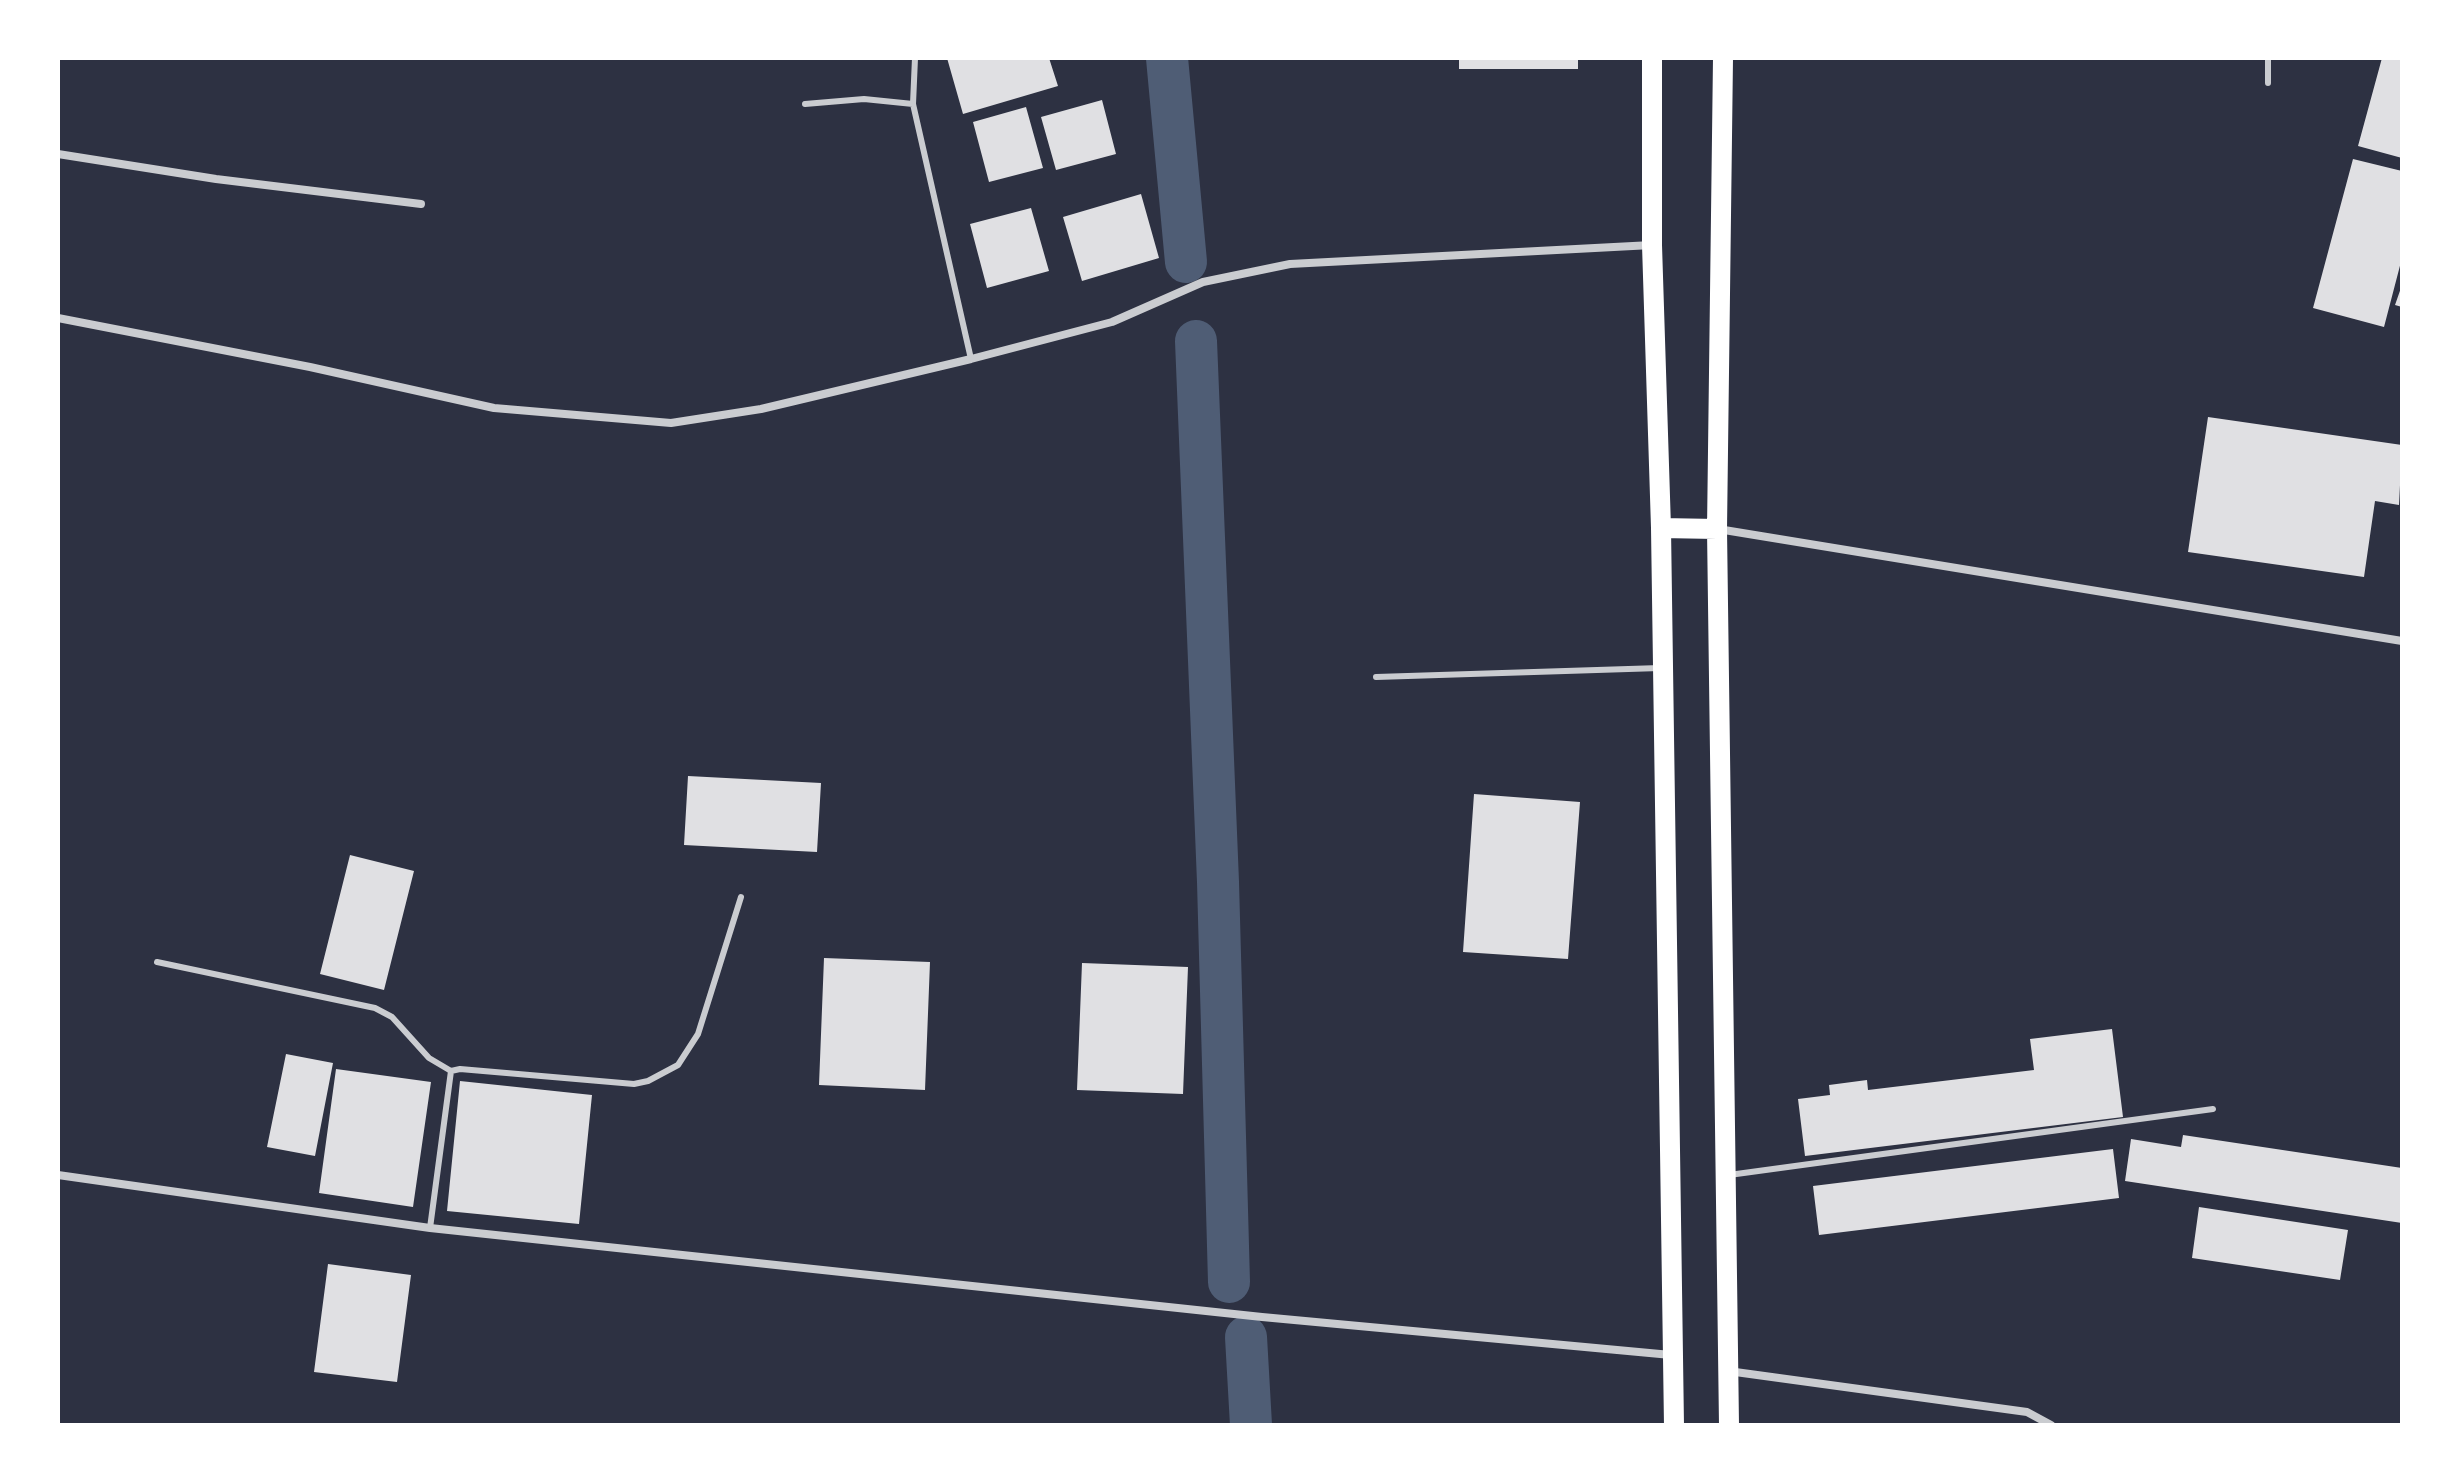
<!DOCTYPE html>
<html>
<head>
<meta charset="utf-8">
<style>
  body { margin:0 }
  #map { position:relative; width:2460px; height:1483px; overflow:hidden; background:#2d3142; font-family:"Archivo Narrow",sans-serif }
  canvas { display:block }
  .frame { position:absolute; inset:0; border:60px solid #fff; pointer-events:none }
</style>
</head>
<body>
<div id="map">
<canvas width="2460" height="1483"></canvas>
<div class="frame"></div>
</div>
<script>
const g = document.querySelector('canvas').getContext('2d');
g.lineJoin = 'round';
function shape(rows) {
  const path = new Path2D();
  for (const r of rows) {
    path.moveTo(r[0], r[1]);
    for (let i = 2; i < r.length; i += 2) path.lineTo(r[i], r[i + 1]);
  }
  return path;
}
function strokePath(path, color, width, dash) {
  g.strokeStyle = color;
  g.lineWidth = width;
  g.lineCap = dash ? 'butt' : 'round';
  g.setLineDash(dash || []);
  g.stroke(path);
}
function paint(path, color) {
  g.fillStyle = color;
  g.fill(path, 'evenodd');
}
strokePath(shape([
  [1167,58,1186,262],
  [1196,341,1218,882,1229,1282],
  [1246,1337,1251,1425]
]), '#4f5d75', 42);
paint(shape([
  [947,58,1049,58,1058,86,963,114],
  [1459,58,1578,58,1578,69,1459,69],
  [2382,58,2402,58,2402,158,2358,146],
  [1102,100,1116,154,1056,170,1041,117],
  [1026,107,1043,168,989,182,973,122],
  [2353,159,2402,171,2402,258,2384,327,2313,308],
  [1141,194,1159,258,1082,281,1063,217],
  [1031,208,1049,271,987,288,970,224],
  [2402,285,2402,307,2395,305],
  [2208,417,2402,445,2399,505,2375,501,2364,577,2188,552],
  [688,776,821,783,817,852,684,845],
  [1474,794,1580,802,1568,959,1463,952],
  [350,855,414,871,384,990,320,974],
  [824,958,930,962,925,1090,819,1085],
  [1082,963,1188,967,1183,1094,1077,1090],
  [2112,1029,2123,1117,1805,1156,1798,1099,1830,1095,1829,1085,1867,1080,1868,1090,2034,1070,2030,1039],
  [286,1054,333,1063,315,1156,267,1147],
  [336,1069,431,1082,413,1207,319,1193],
  [460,1081,592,1095,579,1224,447,1211],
  [2183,1135,2402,1168,2402,1223,2125,1181,2131,1139,2181,1147],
  [2113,1149,2119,1198,1819,1235,1813,1186],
  [2199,1207,2348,1230,2340,1280,2192,1258],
  [328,1264,411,1275,397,1382,314,1372]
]), '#e0e0e3');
strokePath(shape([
  [2268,83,2268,58],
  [805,104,864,99,913,104,971,359],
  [913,104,915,58],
  [1376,677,1660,668],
  [157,962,375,1008,392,1017,429,1058,451,1071,460,1069,634,1084,648,1081,678,1065,698,1034,741,897],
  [1729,1175,2213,1109],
  [430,1228,451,1071]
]), '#caccd0', 6);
strokePath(shape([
  [58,154,216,179,421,204],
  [58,318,310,367,494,408,671,423,761,409,971,359,1112,322,1203,282,1290,264,1652,245],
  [1718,529,2402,641],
  [58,1175,430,1228,1262,1317,1671,1355],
  [1728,1371,2027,1412,2051,1425]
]), '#caccd0', 8);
strokePath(shape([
  [1652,58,1652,245,1661,528,1674,1425],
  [1723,58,1717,529,1729,1425],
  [1661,528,1717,529]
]), '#fff', 20);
</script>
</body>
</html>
